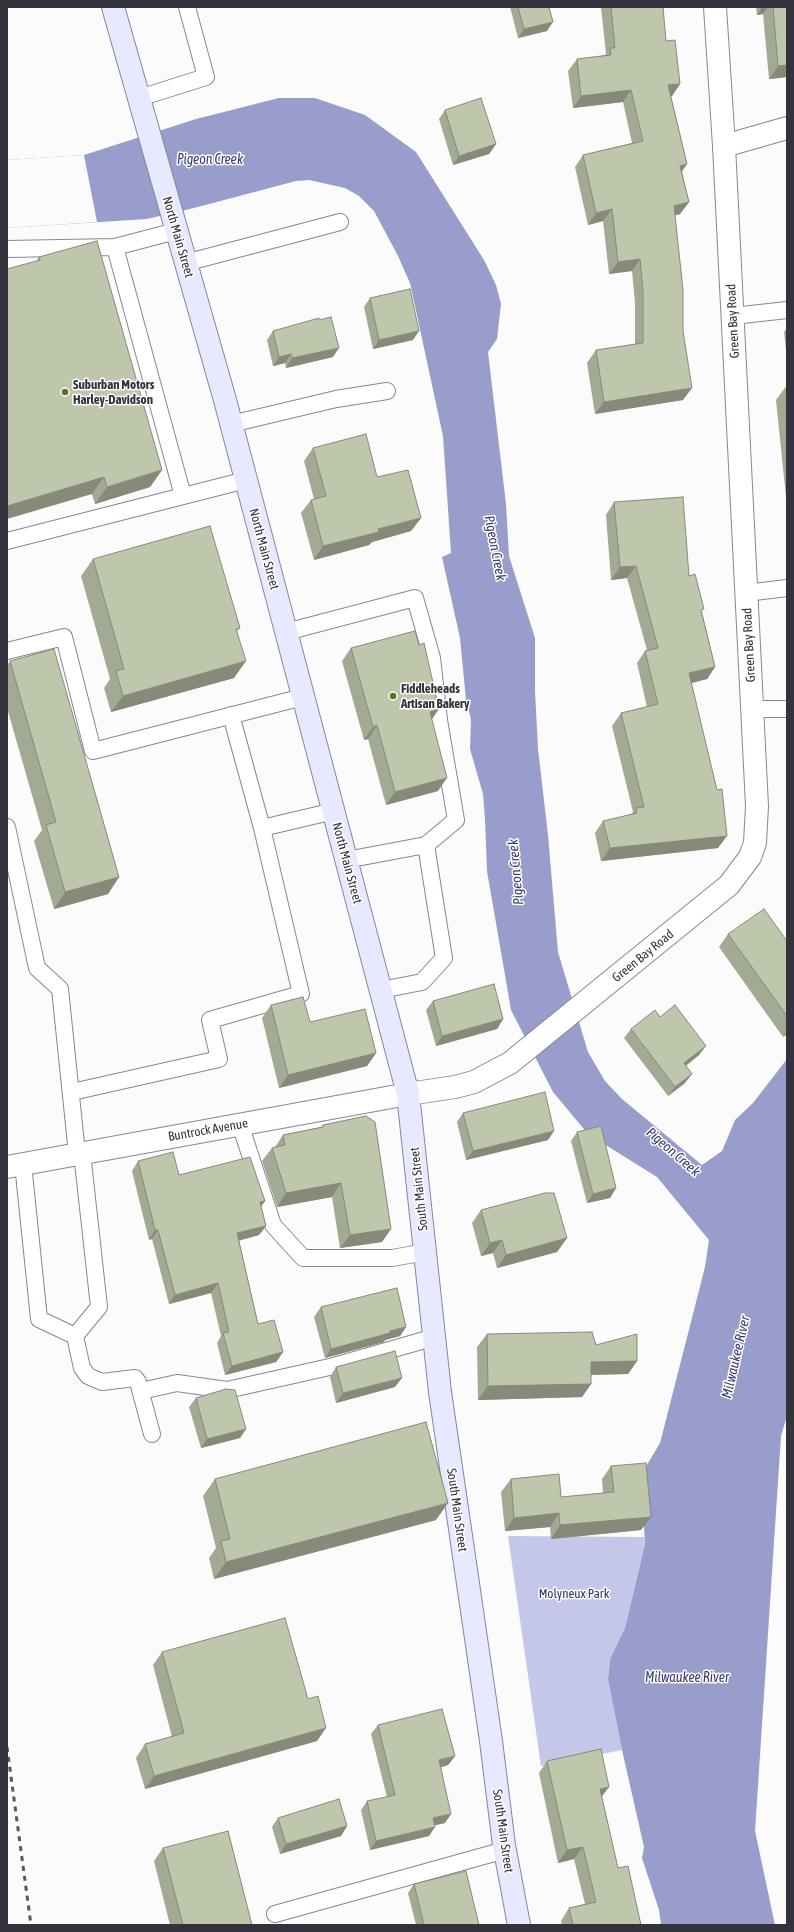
<!DOCTYPE html>
<html>
<head>
<meta charset="utf-8">
<style>
  body { margin:0 }
  #map { position:relative; width:794px; height:1932px; overflow:hidden; background:#fbfbfb; font-family:"Asap Condensed",sans-serif }
  canvas { display:block }
  .frame { position:absolute; inset:0; border:8px solid #32333d; pointer-events:none }
</style>
</head>
<body>
<div id="map">
<canvas width="794" height="1932"></canvas>
<div class="frame"></div>
</div>
<script>
const g = document.querySelector('canvas').getContext('2d');
g.lineJoin = 'round';
function paint(path, color) {
  g.fillStyle = color;
  g.fill(path, 'evenodd');
}
function shape(rows) {
  const path = new Path2D();
  for (const r of rows) {
    path.moveTo(r[0], r[1]);
    for (let i = 2; i < r.length; i += 2) path.lineTo(r[i], r[i + 1]);
  }
  return path;
}
function strokePath(path, color, width, dash) {
  g.strokeStyle = color;
  g.lineWidth = width;
  g.lineCap = dash ? 'butt' : 'round';
  g.setLineDash(dash || []);
  g.stroke(path);
}
function write(font, color, halo, rows, align = 'center') {
  g.font = font + ' "Asap Condensed",sans-serif';
  g.lineWidth = 3;
  g.setLineDash([]);
  g.textBaseline = 'middle';
  g.strokeStyle = halo;
  g.fillStyle = color;
  for (const [text, x, y, turn = 0] of rows) {
    g.save();
    g.translate(x, y);
    g.rotate((+turn || 0) * Math.PI / 180);
    g.textAlign = isNaN(turn) ? turn : align;
    if (halo) g.strokeText(text, 0, 0);
    g.fillText(text, 0, 0);
    g.restore();
  }
}
paint(shape([
  [508,1536,644,1537,645,1544,625,1628,610,1659,608,1678,622,1750,541,1766]
]), '#c4c7ea');
paint(shape([
  [279,98,315,98,365,115,416,152,484,260,496,285,501,304,497,339,488,352,506,504,509,556,535,638,535,691,538,749,548,835,558,952,588,1052,605,1081,622,1099,702,1165,722,1151,735,1120,753,1103,787,1059,787,1416,781,1436,755,1831,775,1925,661,1925,659,1910,642,1858,644,1847,622,1750,608,1679,610,1659,625,1628,645,1544,641,1475,660,1443,705,1267,709,1240,657,1177,588,1134,553,1092,511,1010,487,871,485,819,483,794,470,749,471,719,466,700,460,638,442,557,451,553,443,436,410,283,398,256,374,211,359,196,345,188,309,180,296,181,194,208,147,219,7,228,7,160,84,155,196,119]
]), '#999dcb');
paint(shape([
  [84,155,97,222,7,228,7,160]
]), '#fbfbfb');
const service = shape([
  [139,98,206,77,187,7],
  [115,247,183,496],
  [7,249,115,247,176,231],
  [185,263,340,222],
  [733,316,787,310],
  [231,424,336,399,387,391],
  [7,541,246,480],
  [746,593,787,588],
  [286,632,415,598,432,658,439,720,456,820,426,845,346,860],
  [7,651,64,637,93,751,303,697],
  [752,709,787,709],
  [231,715,262,828,334,811],
  [7,827,37,968,60,989,77,1154],
  [381,990,422,982,444,958,426,845],
  [72,1092,219,1059,210,1020,301,994,262,828],
  [240,1124,273,1225,303,1258,392,1258,426,1252],
  [23,1164,39,1319,75,1336],
  [75,1336,99,1307,82,1153],
  [75,1336,82,1368,88,1376,102,1382,135,1378,138,1382,152,1434],
  [141,1391,177,1383,227,1390,334,1366,435,1337],
  [275,1914,505,1850]
]);
const minor = shape([
  [724,146,787,128]
]);
const tertiary = shape([
  [7,1167,408,1094,455,1087,474,1082,510,1063,729,885,750,857,755,843,757,806,724,146,715,7]
]);
const secondary = shape([
  [113,7,225,400,408,1094,440,1392,491,1741,504,1845,519,1925]
]);
strokePath(service, '#84869f', 18);
strokePath(minor, '#84869f', 24);
strokePath(tertiary, '#84869f', 24);
strokePath(secondary, '#84869f', 24);
strokePath(service, '#fff', 16);
strokePath(minor, '#fff', 22);
strokePath(tertiary, '#fff', 22);
strokePath(secondary, '#e7e9ff', 22);
strokePath(shape([
  [7,1747,31,1925]
]), '#56575f', 3, [5, 5]);
paint(shape([
  [510,7,549,7,547,31,518,38],
  [601,7,663,7,666,41,680,84,672,96,671,96,687,164,682,172,689,202,680,214,675,215,683,400,595,414,587,363,596,350,635,344,635,303,632,271,609,274,603,221,588,225,575,167,583,155,632,143,623,102,573,108,568,71,577,59,605,55,606,54],
  [756,7,787,7,787,77,769,79,763,14,757,15],
  [445,110,496,144,489,154,453,165,439,119],
  [39,257,162,470,150,487,95,504,92,494,37,260],
  [370,298,413,340,373,349,364,307],
  [319,320,333,357,286,368,285,363,273,366,267,340,273,331],
  [787,328,787,360,784,332],
  [787,385,787,507,776,400],
  [313,448,377,477,421,518,411,531,372,542,369,545,314,560,301,513,311,500,314,499,304,461],
  [614,502,689,576,702,612,715,667,707,679,691,683,718,848,601,861,595,833,603,821,631,815,633,812,612,726,621,713,647,707,637,663,645,651,647,650,627,578,611,580,606,515],
  [93,559,240,628,237,631,234,678,111,712,104,688,110,679,81,576],
  [351,648,432,720,438,791,386,805,368,739,364,740,342,661],
  [10,661,119,877,108,894,54,909,34,841,42,830,7,708,7,666],
  [728,934,787,941,787,1034,783,1037,719,947],
  [433,1001,503,1019,497,1029,436,1046,426,1010],
  [271,1005,310,1022,376,1053,367,1066,279,1088,262,1018],
  [660,1017,699,1055,686,1066,685,1083,668,1096,624,1038,631,1029],
  [463,1113,548,1140,466,1160,457,1122],
  [323,1125,382,1242,340,1248,332,1197,277,1207,262,1161,272,1148,275,1147,283,1135,321,1127],
  [577,1132,616,1188,610,1198,587,1203,571,1141],
  [138,1161,179,1175,265,1201,261,1207,266,1226,259,1235,239,1240,258,1324,283,1352,276,1362,225,1375,217,1343,221,1336,211,1293,169,1304,152,1239,149,1240,132,1171],
  [481,1210,567,1238,557,1252,497,1268,493,1253,481,1256,472,1223],
  [321,1307,406,1327,400,1336,385,1340,384,1342,325,1358,314,1317],
  [487,1334,596,1345,637,1361,628,1374,591,1375,591,1384,582,1397,478,1400,477,1347],
  [336,1367,395,1387,336,1403,330,1377],
  [196,1398,246,1429,240,1438,201,1448,189,1407],
  [611,1466,641,1530,551,1539,550,1527,505,1531,501,1492,511,1479,561,1497,603,1493,602,1479],
  [215,1479,436,1520,214,1579,209,1558,216,1548,203,1496],
  [162,1652,317,1741,145,1789,136,1758,145,1744,172,1737,153,1665],
  [378,1725,455,1756,448,1765,441,1767,445,1823,435,1825,429,1836,370,1850,361,1810,367,1801,387,1797,371,1734],
  [547,1761,602,1797,618,1868,641,1925,562,1925,561,1921,569,1908,585,1904,574,1859,558,1863,539,1773],
  [278,1818,347,1826,341,1836,280,1854,272,1827],
  [163,1848,252,1925,170,1925,154,1861],
  [414,1884,479,1925,416,1925,408,1893]
]), '#a3aa94');
paint(shape([
  [762,7,768,7,763,14,757,15],
  [553,22,547,31,518,38,524,29],
  [787,65,787,77,769,79,778,66],
  [680,84,672,96,660,97,668,85],
  [631,90,623,102,573,108,581,96],
  [496,144,489,154,453,165,459,156],
  [687,164,678,176,680,166],
  [689,202,680,214,665,218,674,206],
  [612,209,603,221,588,225,596,213],
  [640,259,632,271,609,274,618,262],
  [419,331,413,340,373,349,379,340],
  [339,348,333,357,286,368,292,358],
  [291,354,285,363,273,366,279,357],
  [692,388,683,400,595,414,604,402],
  [162,470,150,487,95,504,107,487],
  [104,477,92,494,7,519,7,506],
  [421,518,411,531,372,542,369,545,314,560,323,546,378,529],
  [636,566,627,578,611,580,620,567],
  [246,661,234,678,111,712,123,696],
  [715,667,707,679,680,686,689,673],
  [439,709,430,722,430,712],
  [377,725,368,739,364,740,373,727],
  [447,778,438,791,386,805,395,792],
  [727,836,718,848,601,861,610,848],
  [119,877,108,894,54,909,65,892],
  [503,1019,497,1029,436,1046,442,1036],
  [787,1031,787,1034,783,1037],
  [706,1046,699,1055,677,1072,684,1063],
  [376,1053,367,1066,279,1088,288,1075],
  [692,1074,685,1083,668,1096,675,1087],
  [554,1131,548,1140,466,1160,473,1151],
  [341,1183,332,1197,277,1207,286,1193],
  [616,1188,610,1198,587,1203,593,1194],
  [265,1201,258,1210,260,1202],
  [266,1226,259,1235,231,1243,237,1233],
  [391,1229,382,1242,340,1248,350,1235],
  [155,1230,158,1230,152,1239,149,1240],
  [567,1238,557,1252,497,1268,506,1255],
  [502,1240,493,1253,481,1256,490,1243],
  [218,1283,211,1293,169,1304,175,1295],
  [406,1327,400,1336,385,1340,384,1342,325,1358,331,1349,390,1331],
  [283,1352,276,1362,225,1375,232,1366],
  [637,1361,628,1374,581,1375,591,1362],
  [402,1378,395,1387,336,1403,343,1393],
  [591,1384,582,1397,478,1400,488,1386],
  [246,1429,240,1438,201,1448,207,1439],
  [448,1503,436,1520,214,1579,226,1562],
  [559,1513,550,1527,505,1531,514,1518],
  [651,1517,641,1530,551,1539,560,1525],
  [326,1728,317,1741,145,1789,154,1776],
  [455,1756,448,1765,432,1770,439,1760],
  [609,1787,600,1799,600,1789],
  [451,1814,445,1823,427,1827,433,1818],
  [347,1826,341,1836,280,1854,286,1844],
  [435,1827,429,1836,370,1850,376,1841],
  [583,1847,574,1859,558,1863,567,1850]
]), '#858b78');
const building = shape([
  [518,7,549,7,553,22,524,29,518,7],
  [611,7,663,7,666,41,675,40,680,84,668,85,687,164,680,166,689,202,674,206,683,290,683,331,692,388,604,402,596,350,643,343,643,291,640,259,618,262,612,209,596,213,583,155,643,141,631,90,581,96,577,59,611,55,610,48,615,48,611,7],
  [773,7,787,7,787,65,778,66,773,7],
  [481,98,496,144,459,156,445,110,481,98],
  [97,241,162,470,107,487,104,477,7,506,7,269,40,260,39,257,97,241],
  [410,289,419,331,379,340,370,298,410,289],
  [331,317,339,348,292,358,291,354,279,357,273,331,319,318,319,320,331,317],
  [366,434,377,477,408,470,421,518,378,529,379,532,323,546,311,500,326,496,313,448,366,434],
  [683,497,689,576,695,574,704,609,701,610,715,667,689,673,717,790,722,789,727,836,610,848,603,821,637,813,636,808,644,807,621,713,658,704,645,651,658,648,636,566,620,567,614,502,683,497],
  [210,526,240,628,236,629,246,661,123,696,116,671,124,669,93,559,210,526],
  [415,631,419,645,424,643,439,709,430,712,447,778,395,792,377,725,373,727,351,648,415,631],
  [54,649,119,877,65,892,46,825,56,822,10,661,54,649],
  [764,909,787,941,787,1016,728,934,764,909],
  [494,984,503,1019,442,1036,433,1001,494,984],
  [303,997,310,1022,365,1009,376,1053,288,1075,271,1005,303,997],
  [675,1005,706,1046,684,1063,692,1074,675,1087,631,1029,655,1010,660,1017,675,1005],
  [545,1092,554,1131,473,1151,463,1113,545,1092],
  [366,1116,375,1122,391,1229,350,1235,341,1183,286,1193,272,1148,285,1145,283,1135,323,1127,323,1125,366,1116],
  [601,1126,616,1188,593,1194,577,1132,601,1126],
  [173,1152,179,1175,250,1157,265,1201,260,1202,266,1226,237,1233,258,1324,274,1320,283,1352,232,1366,223,1333,229,1332,218,1283,175,1295,158,1230,155,1230,138,1161,173,1152],
  [545,1193,554,1193,567,1238,506,1255,502,1240,490,1243,481,1210,545,1193],
  [397,1288,406,1327,390,1331,390,1333,331,1349,321,1307,397,1288],
  [592,1332,596,1345,637,1334,637,1361,591,1362,591,1384,488,1386,487,1334,592,1332],
  [395,1351,402,1378,343,1393,336,1367,395,1351],
  [226,1389,235,1390,246,1429,207,1439,196,1398,226,1389],
  [426,1422,448,1503,226,1562,221,1541,230,1539,215,1479,426,1422],
  [646,1463,651,1517,560,1525,559,1513,514,1518,511,1479,559,1474,561,1497,614,1492,611,1466,646,1463],
  [285,1618,308,1699,318,1696,326,1728,154,1776,145,1744,184,1733,162,1652,285,1618],
  [442,1709,455,1756,439,1760,451,1814,433,1818,435,1827,376,1841,367,1801,395,1795,378,1725,442,1709],
  [601,1749,609,1787,600,1789,618,1868,628,1866,641,1925,573,1925,569,1908,596,1902,583,1847,567,1850,547,1761,601,1749],
  [339,1799,347,1826,286,1844,278,1818,339,1799],
  [228,1831,252,1925,183,1925,163,1848,228,1831],
  [466,1871,479,1925,424,1925,414,1884,466,1871]
]);
paint(building, '#bec6ac');
strokePath(building, '#858b78', 1);
for (const [x, y, r, color] of [
  [65,392,4,"#5d6f1c"],
  [393,696,4,"#5d6f1c"]
]) {
  const dot = new Path2D();
  dot.arc(x, y, r, 0, 2 * Math.PI);
  g.fillStyle = color;
  g.fill(dot);
  strokePath(dot, '#fff', 1.5);
}
write('13px', '#32333d', '#fff', [
  ["North Main Street",178,237,74],
  ["Green Bay Road",733,321,-93],
  ["North Main Street",264,549,75],
  ["Green Bay Road",749,645,-93],
  ["North Main Street",347,863,75],
  ["Green Bay Road",643,956,-39],
  ["Buntrock Avenue",208,1130,-10],
  ["South Main Street",419,1189,-96],
  ["South Main Street",457,1510,82],
  ["South Main Street",503,1831,82]
]);
write('bold 13px', '#32333d', '#fff', [
  ["Suburban Motors",73,385],
  ["Harley-Davidson",73,400],
  ["Fiddleheads",401,689],
  ["Artisan Bakery",401,704]
], 'left');
write('13px', '#35346e', '#fff', [
  ["Molyneux Park",574,1594]
]);
write('italic 14px', '#393872', '#fff', [
  ["Pigeon Creek",210,160],
  ["Pigeon Creek",495,548,79],
  ["Pigeon Creek",516,872,-95],
  ["Pigeon Creek",673,1152,41],
  ["Milwaukee River",736,1357,-77],
  ["Milwaukee River",687,1678]
]);
</script>
</body>
</html>
